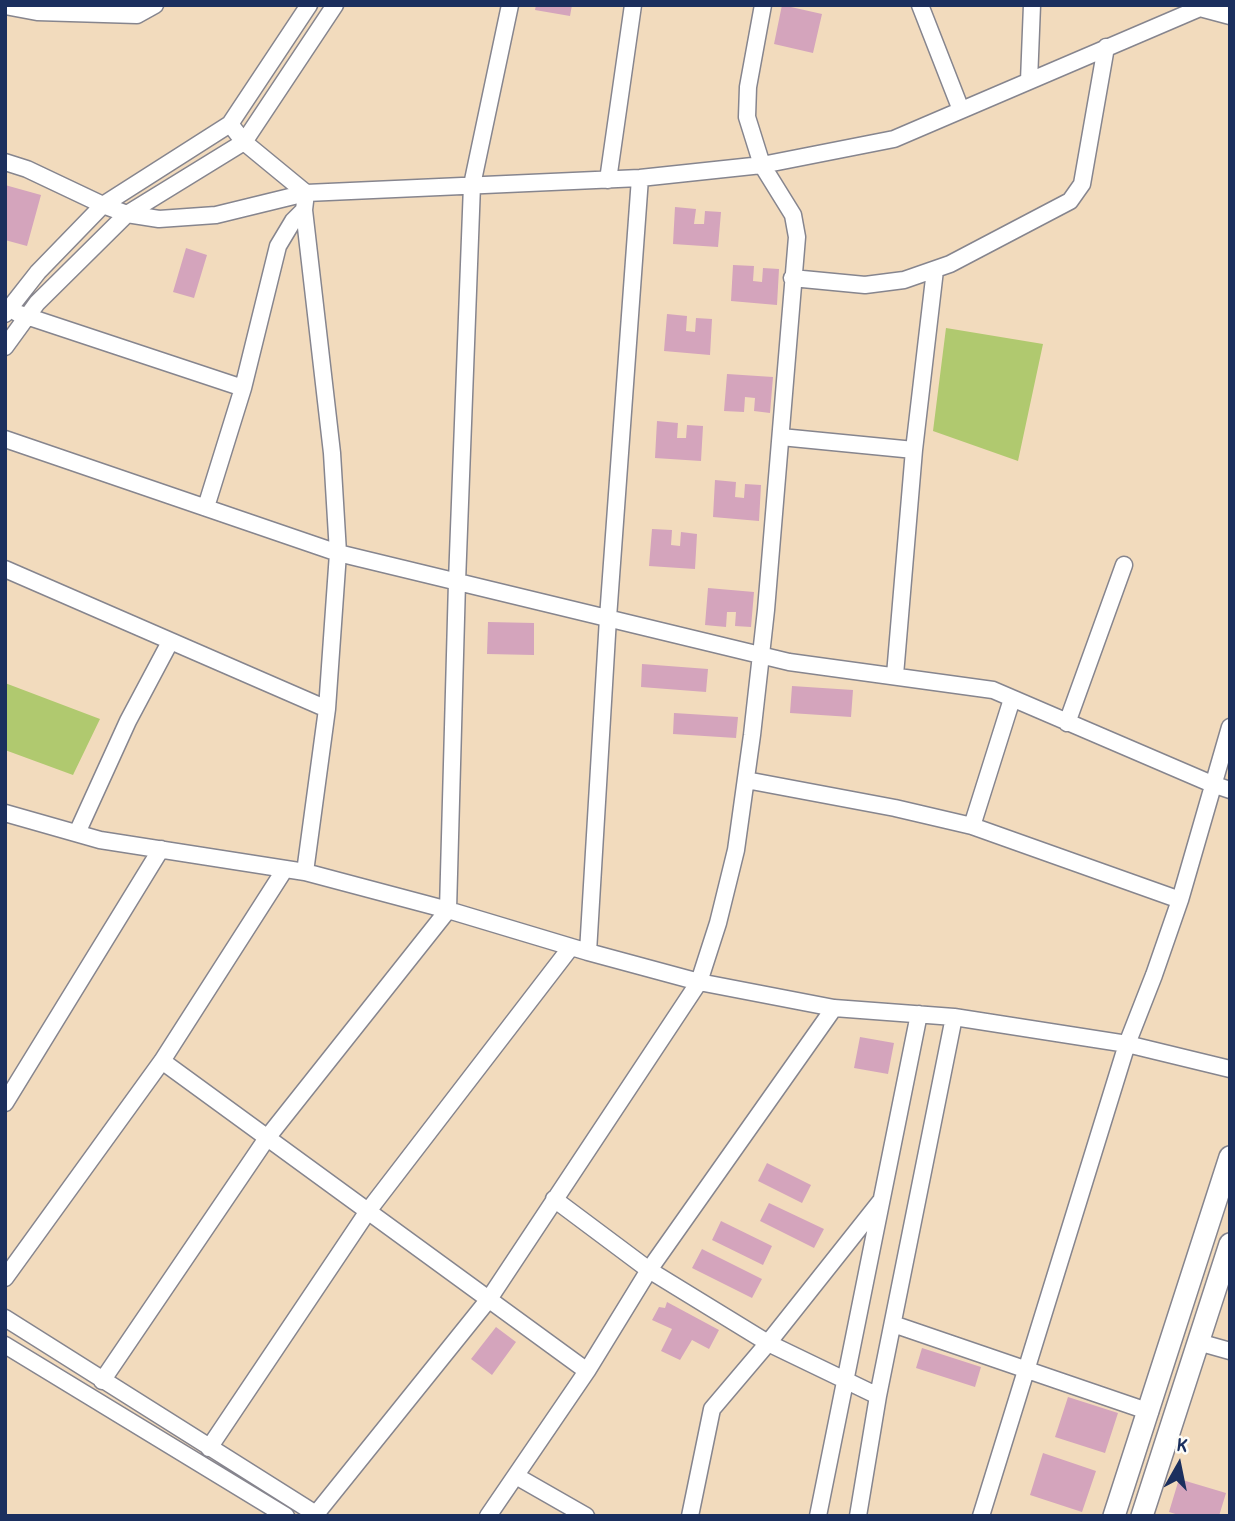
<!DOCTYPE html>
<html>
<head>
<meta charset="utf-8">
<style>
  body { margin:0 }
  #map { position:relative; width:1235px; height:1521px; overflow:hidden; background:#f2dbbd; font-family:"Patrick Hand",sans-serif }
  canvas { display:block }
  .frame { position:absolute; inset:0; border:7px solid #1b2f5e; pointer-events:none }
  .north { position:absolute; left:1144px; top:1430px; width:70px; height:70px; -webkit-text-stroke:5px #fdfcf7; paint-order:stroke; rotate:9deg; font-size:19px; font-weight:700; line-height:28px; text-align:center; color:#1b2f5e }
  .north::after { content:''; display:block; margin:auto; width:24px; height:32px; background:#1b2f5e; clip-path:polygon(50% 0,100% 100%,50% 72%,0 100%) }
</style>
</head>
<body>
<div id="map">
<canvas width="1235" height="1521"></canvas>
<div class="frame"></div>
<div class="north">K</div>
</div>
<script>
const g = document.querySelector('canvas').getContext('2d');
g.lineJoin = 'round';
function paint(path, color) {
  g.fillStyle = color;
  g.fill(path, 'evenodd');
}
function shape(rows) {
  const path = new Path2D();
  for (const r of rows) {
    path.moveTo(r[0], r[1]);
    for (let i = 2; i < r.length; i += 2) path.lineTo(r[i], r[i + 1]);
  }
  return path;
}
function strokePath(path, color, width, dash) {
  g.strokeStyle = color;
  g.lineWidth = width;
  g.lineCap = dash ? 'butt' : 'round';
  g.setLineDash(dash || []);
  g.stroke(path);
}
paint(shape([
  [946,328,1043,344,1018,461,933,431],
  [5,683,100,719,73,775,5,750]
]), '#b0c96f');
paint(shape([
  [536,5,572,5,570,16,535,10],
  [782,5,822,14,813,53,774,44],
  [5,185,41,195,27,246,5,240],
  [675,207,696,209,694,224,704,224,705,211,721,212,718,247,673,244],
  [186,248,207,255,194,298,173,292],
  [733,265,754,266,753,281,762,282,763,268,779,269,777,305,731,301],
  [667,314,687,316,686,331,695,332,696,318,712,319,710,355,664,351],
  [727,374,773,377,770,413,754,411,755,398,745,397,744,412,724,411],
  [657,421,678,423,677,438,686,438,687,425,703,426,701,461,655,458],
  [715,480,736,482,735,497,744,498,745,484,761,485,759,521,713,517],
  [652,529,672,530,671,545,680,546,681,532,697,534,695,569,649,566],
  [708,588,754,592,751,627,735,626,736,612,727,612,726,627,705,625],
  [488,622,534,623,534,655,487,654],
  [642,664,708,669,706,692,641,687],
  [792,686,853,690,851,717,790,713],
  [674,713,738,717,736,738,673,734],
  [860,1037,894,1043,888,1074,854,1068],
  [767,1163,811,1185,802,1203,758,1181],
  [769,1203,824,1229,814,1248,760,1221],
  [721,1221,772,1246,763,1265,712,1240],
  [702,1249,762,1279,752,1298,692,1268],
  [667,1302,719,1330,709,1349,692,1340,680,1360,661,1351,672,1329,652,1320,659,1307,665,1308],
  [496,1327,516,1342,492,1375,471,1359],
  [922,1348,981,1367,975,1387,916,1368],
  [1068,1397,1118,1413,1105,1453,1055,1437],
  [1043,1453,1096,1471,1082,1512,1030,1495],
  [1179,1479,1226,1493,1219,1516,1182,1516,1169,1512]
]), '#d4a4bc');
const minor = shape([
  [920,5,961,110],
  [5,6,37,12,137,15,155,5],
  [1029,81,1032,5],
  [230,124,244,142,306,193,640,178,762,165,894,139,1200,8,1230,16],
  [5,162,27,169,103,205,127,214,159,219,216,215,306,193,304,210,332,453,338,553,327,709,305,872],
  [608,180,633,5],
  [792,278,865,285,904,280,950,264,1070,201,1082,184,1106,47],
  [17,313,243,388],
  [5,314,38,272,103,205,230,124,309,5],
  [5,347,37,303,127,214,244,142,335,5],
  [781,437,914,450],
  [5,439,338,553,789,662,993,690,1212,784,1230,790],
  [206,507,243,388,278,246,293,221,304,210],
  [5,569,327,709],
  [895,675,914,450,935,270],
  [1067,723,1124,565],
  [746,780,895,808,972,826,1180,900],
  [5,813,100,840,305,872,448,910,588,952,699,982,834,1008,954,1017,1127,1044,1230,1069],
  [972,826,1012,699],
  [77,833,128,721,170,642],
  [588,952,608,618,640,178],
  [162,1061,587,1371],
  [5,1103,161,849],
  [554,1199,649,1270,768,1343,878,1396],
  [5,1278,162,1061,285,869],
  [5,1318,319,1516],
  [893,1324,1150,1412],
  [1198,1342,1230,1351],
  [5,1345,286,1516],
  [102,1381,267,1138,448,910,457,582,472,185,510,5],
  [209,1448,368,1211,571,947],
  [516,1476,586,1516],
  [316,1514,489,1299,699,982,718,923,736,850,752,735,766,610,797,237,793,215,762,165,747,117,748,87,763,5],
  [488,1516,587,1371,649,1270,834,1008],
  [690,1516,712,1409,768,1343,880,1202],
  [818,1516,919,1014],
  [858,1516,878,1396,954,1017],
  [981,1516,1127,1044,1154,975,1180,900,1230,727]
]);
const major = shape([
  [1114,1516,1230,1157],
  [1142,1516,1230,1244]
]);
strokePath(minor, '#86858e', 19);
strokePath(major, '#86858e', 24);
strokePath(minor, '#fff', 16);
strokePath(major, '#fff', 21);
</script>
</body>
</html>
